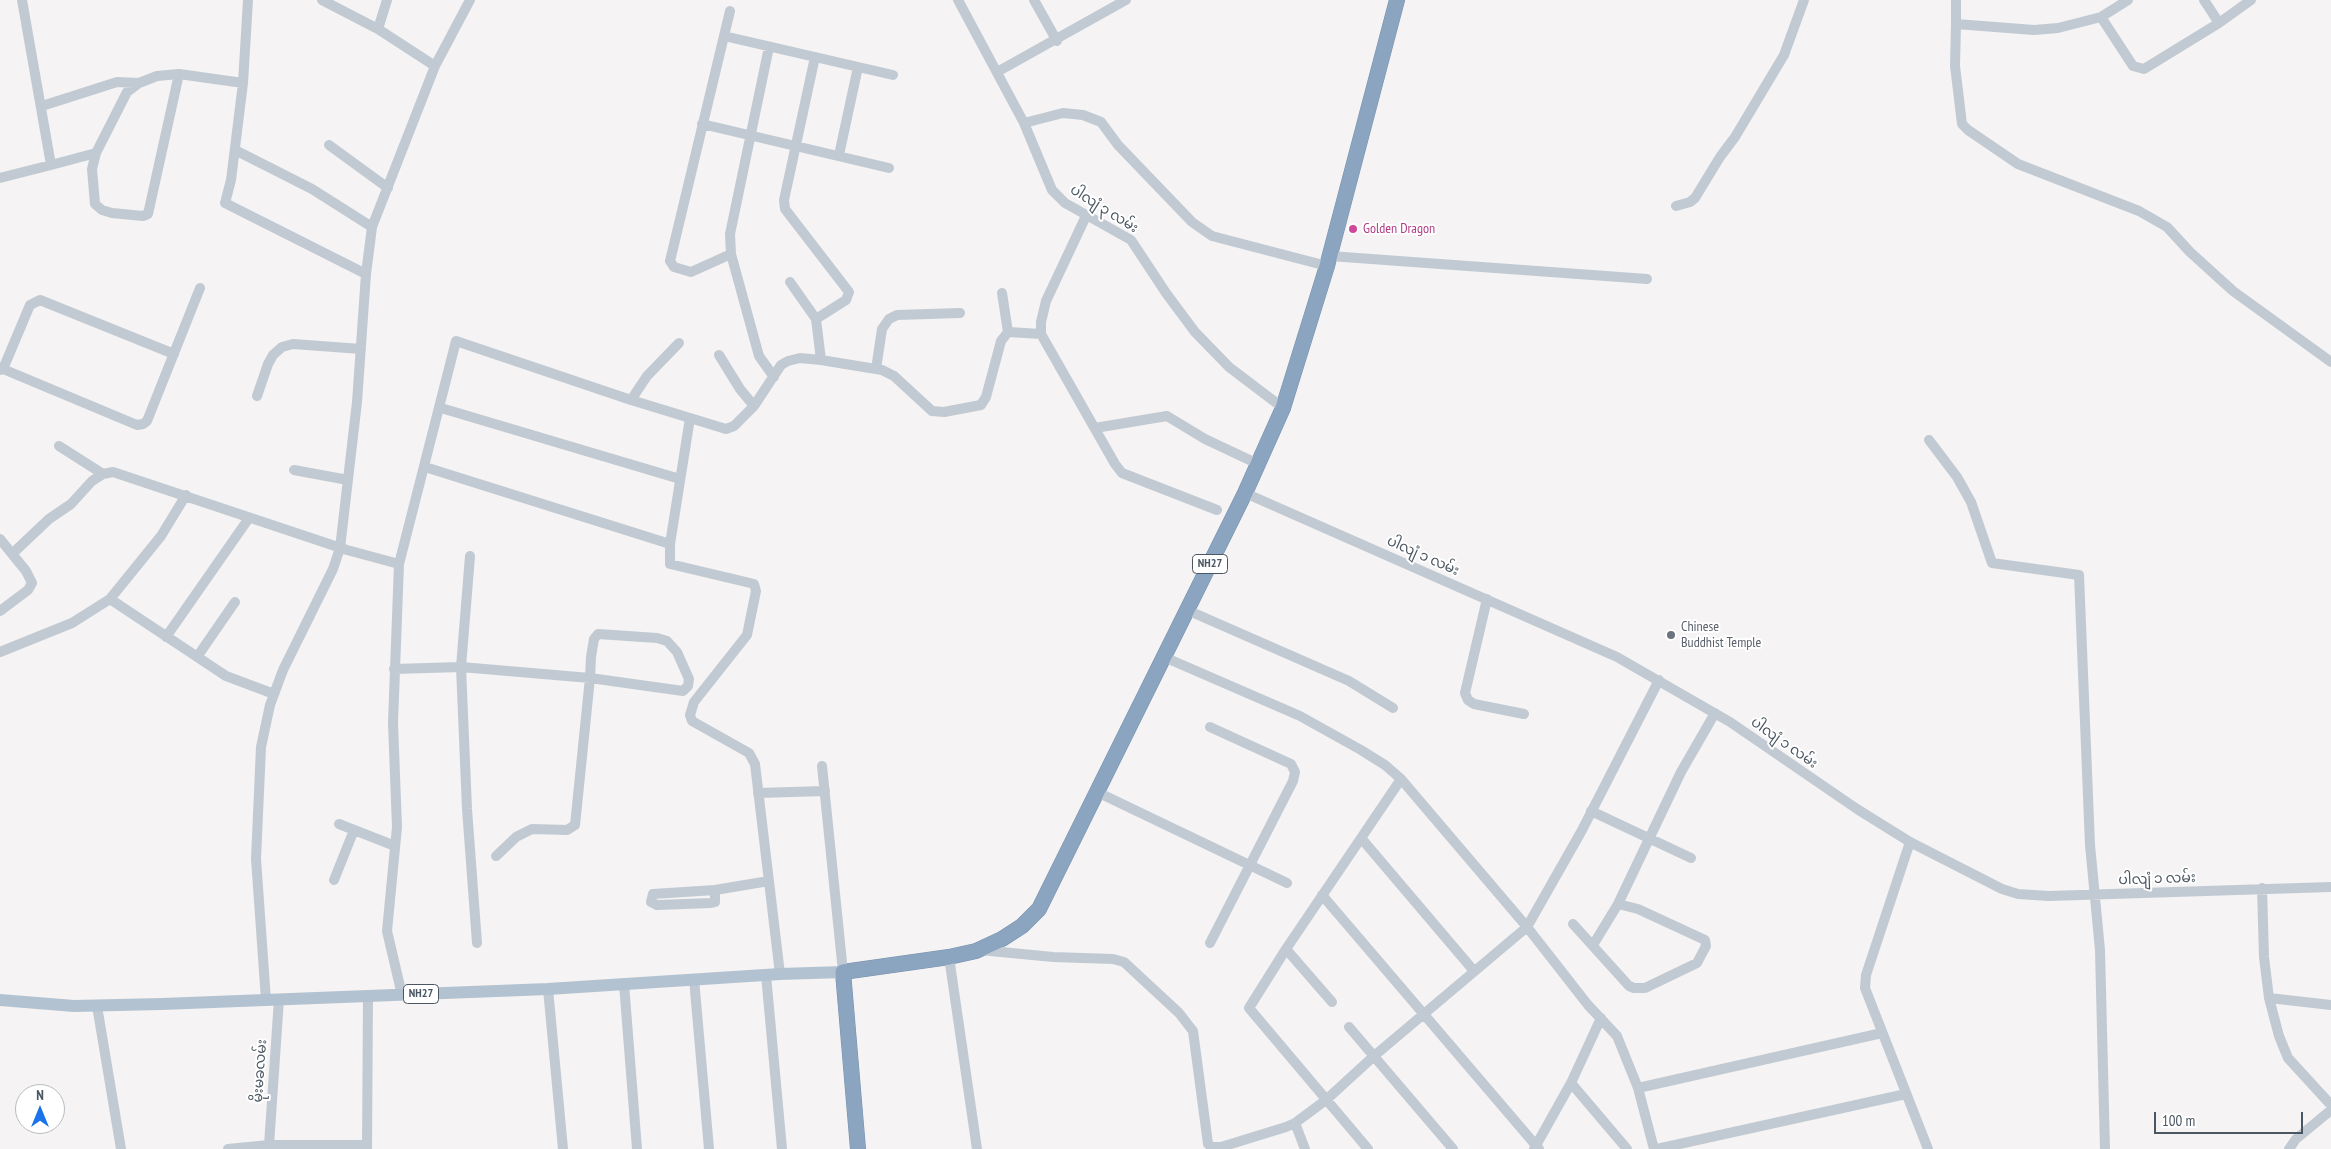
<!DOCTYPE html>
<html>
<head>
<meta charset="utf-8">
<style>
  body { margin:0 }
  #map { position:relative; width:2331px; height:1149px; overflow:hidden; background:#f5f3f3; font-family:"PT Sans Narrow",sans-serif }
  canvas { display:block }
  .north { position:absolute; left:15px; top:1084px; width:50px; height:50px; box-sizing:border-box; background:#fff; border:1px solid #b7bbc0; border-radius:50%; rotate:0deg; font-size:14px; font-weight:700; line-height:20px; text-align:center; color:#4a5661 }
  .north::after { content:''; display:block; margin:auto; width:18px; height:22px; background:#1a73e8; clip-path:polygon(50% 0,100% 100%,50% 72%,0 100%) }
  .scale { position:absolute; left:2154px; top:1112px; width:149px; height:22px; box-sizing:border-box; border:2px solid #4a5661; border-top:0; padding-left:6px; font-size:15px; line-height:18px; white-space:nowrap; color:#4a5661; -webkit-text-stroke:4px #fff; paint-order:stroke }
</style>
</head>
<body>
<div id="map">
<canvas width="2331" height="1149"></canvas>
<div class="north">N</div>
<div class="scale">100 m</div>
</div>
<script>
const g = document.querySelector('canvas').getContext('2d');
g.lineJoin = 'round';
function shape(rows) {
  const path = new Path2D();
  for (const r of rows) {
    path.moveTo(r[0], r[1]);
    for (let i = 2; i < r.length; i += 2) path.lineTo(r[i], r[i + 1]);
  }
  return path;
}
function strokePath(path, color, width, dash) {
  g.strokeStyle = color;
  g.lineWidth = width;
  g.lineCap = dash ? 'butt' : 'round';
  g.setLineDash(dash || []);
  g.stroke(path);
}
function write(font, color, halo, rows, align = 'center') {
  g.font = font + ' "PT Sans Narrow","Noto Sans Myanmar",sans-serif';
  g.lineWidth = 4;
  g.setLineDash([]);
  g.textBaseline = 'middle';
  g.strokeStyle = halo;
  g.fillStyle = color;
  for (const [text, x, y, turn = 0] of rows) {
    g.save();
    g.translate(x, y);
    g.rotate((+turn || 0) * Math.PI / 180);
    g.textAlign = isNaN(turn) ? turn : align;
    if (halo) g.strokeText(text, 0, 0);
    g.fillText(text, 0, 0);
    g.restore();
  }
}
const highway = shape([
  [858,1149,843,972,949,957,976,951,1002,939,1022,926,1039,909,1245,493,1283,408,1327,266,1397,0]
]);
strokePath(highway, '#7690ad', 16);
strokePath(shape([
  [248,0,243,83,231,180,225,203,366,274],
  [958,0,1024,123,1052,190,1065,203,1131,240,1166,293,1195,332,1229,367,1283,408],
  [1034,0,1057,41],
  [1956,0,1956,24,2034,30,2058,28,2101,17,2128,0],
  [2204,0,2219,23],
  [730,11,670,261,674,267,691,272,731,254],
  [2101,17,2133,66,2144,69,2219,23,2251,0],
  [1956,24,1955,66,1959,99,1962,124,1968,130,2018,164,2139,211,2167,227,2190,252,2233,291,2331,362],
  [378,29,387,0],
  [724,36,893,75],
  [769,47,730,234,731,254,759,356,774,377],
  [815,57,784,200,785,209,849,292,846,300,816,319],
  [435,66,470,0],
  [997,72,1126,0],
  [179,74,148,214,143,216,112,213,102,210,95,204,92,169,96,153,127,92,139,83,157,76,179,74,243,83],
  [42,106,117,82,139,83],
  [1024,123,1063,113,1083,115,1101,122,1118,145,1192,222,1212,236,1327,266],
  [702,124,889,168],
  [329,145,388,188],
  [235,150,312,189,372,227],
  [839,155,858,67],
  [51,165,96,153],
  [0,178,51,165,22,0],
  [1676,206,1690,202,1695,198,1720,157,1735,137,1784,55,1804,0],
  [1086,216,1046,301,1041,322,1041,334,1115,464,1122,473,1217,510],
  [1330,256,1647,279],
  [1008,332,1041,334],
  [719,355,740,389,754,406],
  [821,360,882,370,894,376,932,411,944,412,981,405,986,397,1001,341,1008,332,1002,293],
  [3,369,30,305,40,300,174,354],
  [876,369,882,329,889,319,897,315,960,313],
  [0,370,3,369,137,425,143,424,147,421,200,288],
  [257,396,268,364,273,355,282,347,293,344,361,349],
  [631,400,647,376,679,343],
  [441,408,680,479],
  [690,418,670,544,670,564,746,582,754,584,756,591,747,635,694,702,690,715,692,721,749,753,755,764,780,974],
  [1095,428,1167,416,1205,439,1258,464],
  [1929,440,1957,477,1971,502,1992,563,2079,575,2090,845,2100,950,2105,1149],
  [59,446,103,474],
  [425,467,670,544],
  [294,470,348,480],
  [1245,493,1617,657,1730,722,1857,809,1910,842,2002,889,2018,894,2049,896,2331,887],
  [0,539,26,571,32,583,28,590,0,611],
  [12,554,49,519,71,504,92,481,103,474,113,472,347,550,399,564],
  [470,556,461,667,467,809,477,943],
  [110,599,226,676,274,694],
  [1487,599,1465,693,1468,700,1474,704,1524,714],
  [1187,610,1349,681,1393,708],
  [166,637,249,518],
  [0,652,72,623,110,599,161,536,186,495],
  [197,657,235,602],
  [1164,657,1300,716,1361,750,1385,765,1401,779,1527,927,1588,1005,1617,1036,1638,1088,1654,1149],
  [394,669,461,667,590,678,683,691,688,686,689,679,677,652,667,641,657,638,598,634,594,639,591,657,590,678,575,825,567,830,532,829,516,837,496,856],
  [822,766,843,972],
  [1097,792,1287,883],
  [758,793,825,791],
  [1591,811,1691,858],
  [339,824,395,846],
  [1361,838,1474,971],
  [1910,842,1866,975,1865,988,1928,1149],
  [334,880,354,830],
  [2262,888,2264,957,2269,998,2279,1036,2288,1058,2331,1105],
  [715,890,715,902,711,903,657,905,651,902,653,894,715,890,769,881],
  [1322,895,1539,1149],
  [1573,924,1629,986,1634,988,1645,988,1697,963,1706,946,1705,940,1638,909,1618,904],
  [1210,943,1293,781,1295,772,1291,764,1210,727],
  [1593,945,1618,904,1681,772,1715,713],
  [1286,949,1332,1002],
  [980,950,1053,957,1113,959,1124,962,1179,1013,1193,1031,1208,1144,1212,1147,1221,1147,1286,1127,1295,1123,1326,1100,1374,1056,1527,927,1581,832,1659,680],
  [949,957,977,1149],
  [766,975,782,1149],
  [694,979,709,1149],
  [624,984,637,1149],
  [548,989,563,1149],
  [402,995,387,931,397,827,393,723,399,564,456,341,631,400,726,429,734,426,754,406,781,365,788,361,800,358,821,360,816,319,790,282],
  [2269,998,2331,1005],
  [266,1000,256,859,261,747,270,705,283,670,333,569,340,548,357,402,366,274,372,227,435,66,378,29,322,0],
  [97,1006,121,1149],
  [1349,1027,1453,1149],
  [1571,1083,1627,1149],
  [1638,1088,1882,1033],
  [1295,1123,1305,1149],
  [269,1145,279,999],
  [228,1149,269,1145,367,1145],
  [367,1149,368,996],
  [1368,1149,1249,1008,1286,949,1401,779],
  [1534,1149,1571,1083,1601,1018],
  [1657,1149,1906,1094],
  [2289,1149,2296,1139,2331,1110]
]), '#c1cad2', 10);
strokePath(shape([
  [0,1000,74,1006,162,1004,548,989,780,974,843,972]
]), '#b3c2d1', 12);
strokePath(highway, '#8ba5c1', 15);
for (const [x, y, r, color] of [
  [1353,229,5,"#d1479c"],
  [1671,635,5,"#6b7280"]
]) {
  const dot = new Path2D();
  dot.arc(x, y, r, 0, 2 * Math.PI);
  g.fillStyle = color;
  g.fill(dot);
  strokePath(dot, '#fff', 2);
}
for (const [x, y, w] of [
  [1210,564,35],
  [421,994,35]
]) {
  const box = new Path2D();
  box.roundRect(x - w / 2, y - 9.5, w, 19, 4);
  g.fillStyle = '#fff';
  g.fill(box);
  strokePath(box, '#4a5661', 1);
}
write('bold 12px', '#4a5661', null, [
  ["NH27",1210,564],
  ["NH27",421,994]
]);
write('14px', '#4a5661', '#fff', [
  ["ပါလျံ ၃ လမ်း",1104,209,32],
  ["ပါလျံ ၁ လမ်း",1423,556,24],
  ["ပါလျံ ၁ လမ်း",1784,743,35],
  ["ပါလျံ ၁ လမ်း",2157,879,-2],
  ["မိုးမခလမ်း",260,1071,-86]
]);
write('14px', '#b23c85', '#fff', [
  ["Golden Dragon",1363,229]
], 'left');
write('14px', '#5b616d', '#fff', [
  ["Chinese",1681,627],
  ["Buddhist Temple",1681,643]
], 'left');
</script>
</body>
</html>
